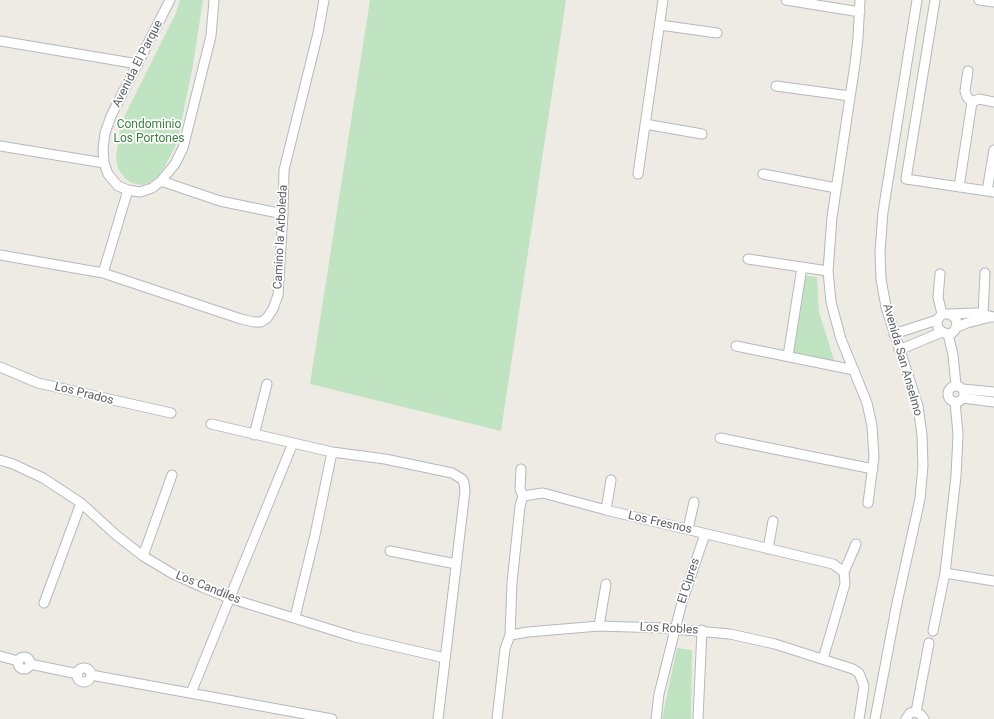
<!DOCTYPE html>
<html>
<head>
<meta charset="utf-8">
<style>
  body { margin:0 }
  canvas { display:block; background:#edebe3 }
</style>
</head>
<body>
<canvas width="994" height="719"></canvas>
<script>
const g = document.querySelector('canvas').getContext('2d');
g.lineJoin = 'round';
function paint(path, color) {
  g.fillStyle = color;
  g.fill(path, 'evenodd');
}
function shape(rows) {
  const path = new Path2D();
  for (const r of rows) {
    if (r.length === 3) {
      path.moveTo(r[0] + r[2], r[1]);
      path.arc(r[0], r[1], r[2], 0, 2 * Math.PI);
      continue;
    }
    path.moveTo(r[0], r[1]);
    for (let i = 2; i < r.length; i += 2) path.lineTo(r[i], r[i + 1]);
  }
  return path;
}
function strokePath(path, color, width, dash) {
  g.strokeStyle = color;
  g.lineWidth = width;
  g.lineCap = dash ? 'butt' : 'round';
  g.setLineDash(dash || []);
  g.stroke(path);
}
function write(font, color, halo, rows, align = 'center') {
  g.font = font + ' Roboto,sans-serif';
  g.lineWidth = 3.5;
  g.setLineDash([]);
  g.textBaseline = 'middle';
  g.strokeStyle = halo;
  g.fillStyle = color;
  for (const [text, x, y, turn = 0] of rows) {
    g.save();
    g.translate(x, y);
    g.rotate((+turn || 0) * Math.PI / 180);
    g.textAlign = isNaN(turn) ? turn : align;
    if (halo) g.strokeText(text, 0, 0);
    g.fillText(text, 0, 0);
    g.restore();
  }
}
paint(shape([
  [180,0,203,0,193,65,177,143,164,168,157,177,149,183,141,185,132,183,125,178,118,169,116,157,121,123,176,13],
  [370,0,566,0,501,431,310,384],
  [805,276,817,277,819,312,835,363,793,353],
  [677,648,692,650,691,719,662,719]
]), '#c0e3c2');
const minor = shape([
  [170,0,111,116,105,133,103,149,104,163,108,174,118,186,128,190,140,192,152,188,161,181,175,164,183,148,211,36,214,0],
  [786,0,860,12],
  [860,0,858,38,855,64,832,217,828,271,831,302,835,317,841,339,867,403,872,426,874,457,868,503],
  [935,0,906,179,994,192],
  [979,0,994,2],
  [660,25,717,33],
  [0,41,138,64],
  [776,86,850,96],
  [972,102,979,99,994,102],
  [645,124,702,134],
  [0,146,104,163],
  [638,174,663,0],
  [763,174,836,188],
  [161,181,220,201,283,214],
  [959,187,972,102,967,97,965,91,968,71],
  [987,191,994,150],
  [0,255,103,273,241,319,254,322,261,322,267,318,273,309,278,295,283,214,284,170,318,33,324,0],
  [748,259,828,271],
  [103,273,128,190],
  [940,274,938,297,942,314],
  [950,314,976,313,994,317],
  [983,314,985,273],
  [957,327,967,323,991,317],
  [894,334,937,320],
  [948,334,953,355,956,385],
  [736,346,854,370],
  [899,350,942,332,948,334,952,333,955,330,957,323,956,319,950,314,942,314,937,320,938,328,942,332],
  [788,356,802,267],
  [0,367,38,383,171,413],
  [956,394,8],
  [963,389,994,392],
  [963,398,994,402],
  [211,424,332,452,385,459,452,473,462,479,464,483,465,491,438,719],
  [254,435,267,384],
  [720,438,873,469],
  [0,460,13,464,43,478,81,503,116,535,143,556,173,574,202,587,229,598,355,637,445,658],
  [521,469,520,489,523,496],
  [606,510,611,480],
  [688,529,694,502],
  [768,549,773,521],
  [390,551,456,564],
  [143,556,172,475],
  [844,572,856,544],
  [945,573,994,581],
  [44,603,81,503],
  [295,617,315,535,332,452],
  [599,626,606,584],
  [933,631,945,573,956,476,958,434,955,402],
  [510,635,512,583,520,506,523,496,543,493,606,510,833,564,844,572,845,584,823,659],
  [0,656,18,661],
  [24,663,6],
  [30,664,78,674],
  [84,675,7],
  [91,675,332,719],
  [191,693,293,443],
  [916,712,929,643],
  [497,719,505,649,510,635,528,632,599,626,662,628,730,634,775,644,853,669,859,673,864,686,859,719],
  [656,719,659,694,682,602,705,534],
  [698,719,702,630],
  [875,719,897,603,920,499,923,465,922,435,918,406,886,307,881,279,880,252,883,212,917,0],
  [906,719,910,713,916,712,921,715,924,719]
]);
strokePath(minor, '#b5b8bc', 11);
strokePath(minor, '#fff', 9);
write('12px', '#5b5e62', '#fff', [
  ["Avenida El Parque",138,64,-63],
  ["Camino la Arboleda",281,237,-87],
  ["Avenida San Anselmo",902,360,74],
  ["Los Prados",84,394,14],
  ["Los Fresnos",660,523,13],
  ["El Cipres",689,581,-72],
  ["Los Candiles",208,588,22],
  ["Los Robles",669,629,3]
]);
write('12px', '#3a8240', '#fff', [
  ["Condominio",149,125],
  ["Los Portones",149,139]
]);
</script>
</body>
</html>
